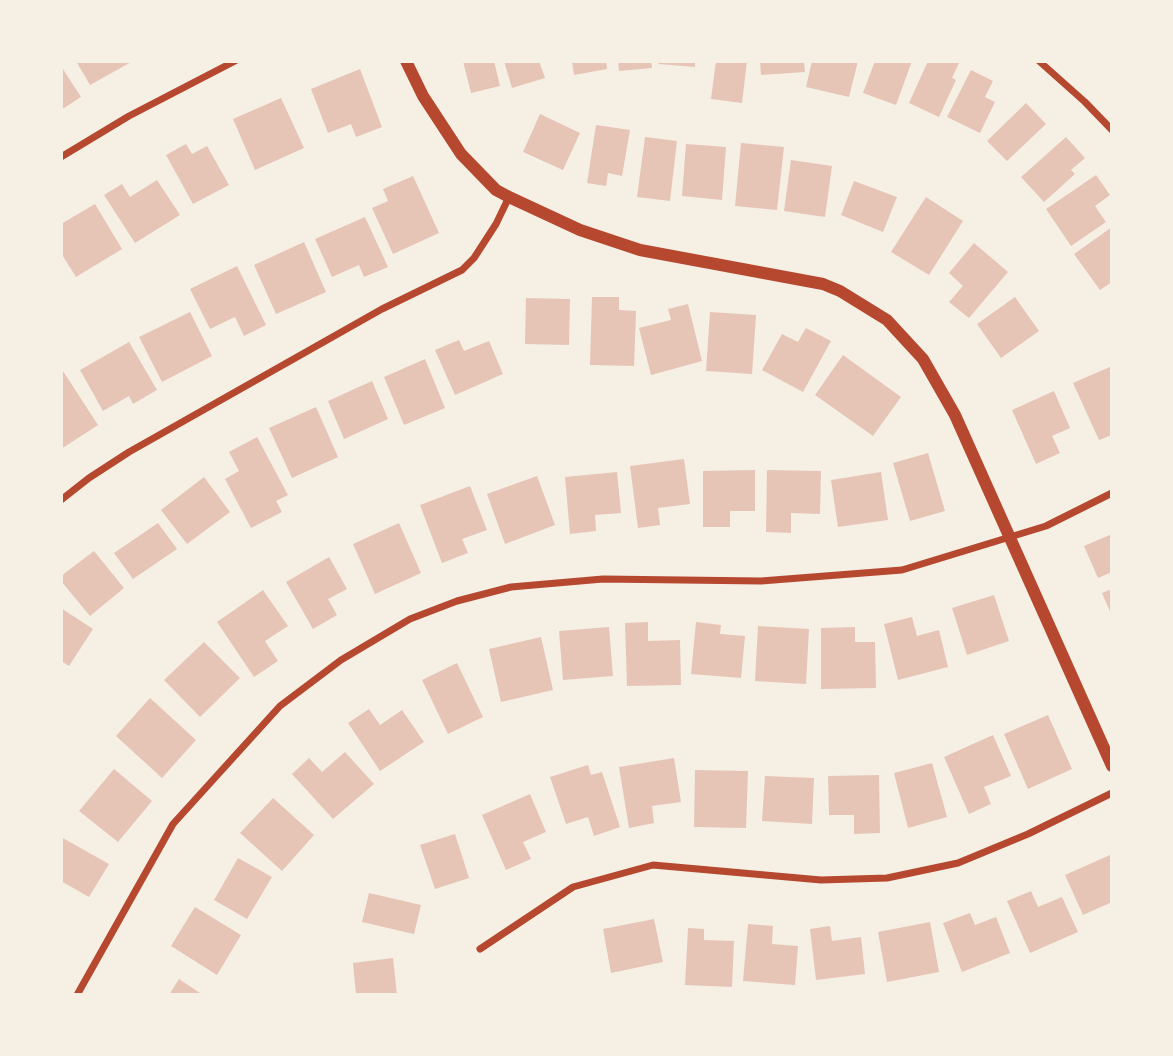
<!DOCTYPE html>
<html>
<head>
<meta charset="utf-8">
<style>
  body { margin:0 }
  #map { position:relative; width:1173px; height:1056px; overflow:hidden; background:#f6efe4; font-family:"Exo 2",sans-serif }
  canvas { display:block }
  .frame { position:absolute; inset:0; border:63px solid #f6efe4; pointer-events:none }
</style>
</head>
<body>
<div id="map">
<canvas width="1173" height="1056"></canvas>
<div class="frame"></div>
</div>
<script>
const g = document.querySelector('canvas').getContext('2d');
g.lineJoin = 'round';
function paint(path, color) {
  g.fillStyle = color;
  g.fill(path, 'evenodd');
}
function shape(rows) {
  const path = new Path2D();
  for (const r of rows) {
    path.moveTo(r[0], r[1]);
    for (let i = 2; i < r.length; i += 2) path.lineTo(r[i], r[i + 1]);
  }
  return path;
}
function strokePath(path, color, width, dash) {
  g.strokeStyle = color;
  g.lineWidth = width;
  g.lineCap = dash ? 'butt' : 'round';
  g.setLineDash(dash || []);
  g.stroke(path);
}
paint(shape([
  [76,61,133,61,90,85],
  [463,61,494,61,500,86,471,93],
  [504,61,539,61,545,78,512,88],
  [572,61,606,61,607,69,574,75],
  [618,61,651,61,652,68,619,71],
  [659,61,695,61,695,67,658,64],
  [716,61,747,61,742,103,711,99],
  [760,61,804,61,805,72,761,75],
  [812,61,858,61,849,97,806,87],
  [875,61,912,61,896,105,863,93],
  [928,61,959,63,952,78,956,80,939,117,909,103],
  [61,66,81,97,61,110],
  [360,69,382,127,356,137,351,124,328,133,311,89],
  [971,70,993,81,985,97,995,102,980,133,947,117],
  [281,98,304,148,255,170,233,119],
  [1026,103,1046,124,1007,161,987,141],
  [540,114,580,133,563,170,523,152],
  [596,125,630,130,622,176,608,173,606,186,587,183],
  [645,137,677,141,670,201,637,197],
  [1066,137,1085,158,1071,170,1075,174,1044,202,1021,177],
  [741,143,784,147,777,210,735,206],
  [186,144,192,154,207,146,229,185,193,204,166,155],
  [686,144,726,147,722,200,682,196],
  [791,160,832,166,825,217,784,211],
  [1096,175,1110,195,1095,206,1106,222,1071,246,1046,209],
  [413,176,439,233,393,254,372,208,388,201,383,189],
  [157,180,180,215,135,243,104,195,122,184,130,197],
  [854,181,897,197,883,232,841,215],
  [926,197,963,221,929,275,891,252],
  [95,204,122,249,76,277,61,253,61,224],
  [365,217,388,267,364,277,359,265,332,277,315,239],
  [1112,227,1112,282,1100,290,1074,254],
  [304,242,326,292,276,314,254,265],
  [974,243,1008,272,969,318,949,302,963,286,949,273],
  [237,266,266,325,244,336,235,317,210,329,190,289],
  [592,297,619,297,619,310,636,311,634,366,590,365],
  [1015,297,1039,331,1001,358,977,324],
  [526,298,570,299,569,345,525,344],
  [688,304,702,361,651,375,639,328,671,320,668,309],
  [190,312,212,356,162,382,139,337],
  [710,312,756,315,752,374,706,371],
  [806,328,831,341,803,392,762,370,782,334,798,342],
  [459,340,464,351,489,341,503,374,455,395,435,350],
  [129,342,157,390,133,404,129,396,103,411,80,370],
  [843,355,901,397,873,436,815,395],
  [425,359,445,408,404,425,384,377],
  [1112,366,1112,435,1099,440,1073,383],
  [61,368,98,425,61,449],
  [372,381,388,419,344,439,328,401],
  [1054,391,1070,428,1052,436,1060,453,1036,464,1012,410],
  [316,407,338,457,292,478,269,428],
  [257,437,288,495,276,501,282,512,251,528,225,479,239,471,229,452],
  [928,453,945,511,910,521,893,463],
  [684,459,690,504,658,508,660,525,638,528,630,466],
  [755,470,755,511,730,511,730,527,703,527,703,471],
  [767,470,821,471,820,514,791,513,791,533,766,532],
  [617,472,621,513,595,515,596,531,570,534,565,477],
  [881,472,888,520,838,527,831,480],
  [537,476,555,525,505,544,487,494],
  [204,477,230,512,187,544,161,510],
  [470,486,487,530,462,539,468,553,442,563,420,505],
  [158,523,177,549,133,579,114,553],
  [399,523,421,573,375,594,353,544],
  [1112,534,1112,572,1098,578,1084,546],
  [94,551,124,588,90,616,61,581,61,576],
  [329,557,347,589,328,599,337,615,313,629,286,582],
  [1112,589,1112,616,1102,593],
  [263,590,288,626,265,641,278,661,254,677,217,622],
  [994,595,1009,641,967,655,952,608],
  [61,608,93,629,69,666,61,661],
  [912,617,917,636,939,630,948,667,898,680,884,624],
  [648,622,648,641,680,640,681,685,627,686,625,623],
  [696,622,721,625,720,634,745,636,741,678,691,674],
  [758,626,809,629,806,684,755,681],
  [609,627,613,676,563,680,559,631],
  [855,627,855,642,875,642,876,688,821,689,821,628],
  [541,637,553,690,501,702,489,649],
  [204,642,240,678,200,717,164,680],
  [457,663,483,717,448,734,422,680],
  [150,698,196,740,162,778,116,736],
  [369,709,380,725,402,710,424,742,380,771,348,723],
  [1048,715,1072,769,1028,789,1004,734],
  [993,735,1011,776,984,787,991,804,969,814,944,757],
  [345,752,374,784,333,819,292,774,309,758,322,772],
  [674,758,681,802,652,806,654,823,629,828,619,767],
  [932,763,947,817,908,828,894,773],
  [588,765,591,775,602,772,620,827,594,836,588,817,566,824,550,777],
  [114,769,152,801,118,842,79,811],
  [695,770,748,771,746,828,694,827],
  [879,775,880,833,854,834,854,815,829,815,828,776],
  [765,776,814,778,812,824,762,821],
  [530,794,546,832,523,842,531,859,506,870,482,815],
  [273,798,314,835,282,871,240,833],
  [455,834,469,878,435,889,420,845],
  [61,837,109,864,89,897,61,881],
  [1110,855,1112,902,1083,915,1065,875],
  [238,858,272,877,247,919,214,900],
  [1031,891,1038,907,1062,897,1078,932,1030,953,1007,901],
  [369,893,421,905,414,934,362,922],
  [195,907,241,935,217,975,171,946],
  [970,913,975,925,996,917,1010,953,962,972,943,923],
  [654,919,663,962,611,973,603,929],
  [930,922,939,972,887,982,878,932],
  [748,924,773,926,772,944,798,946,795,985,743,981],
  [830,926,832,941,861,937,865,974,816,980,810,929],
  [688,928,704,929,704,940,734,941,732,987,685,985],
  [393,958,397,995,356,995,353,963],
  [179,979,203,995,169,995]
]), '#e6c5b7');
strokePath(shape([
  [1039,61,1085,102,1112,130],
  [61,157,129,116,235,61],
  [61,500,89,478,129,452,382,309,462,270,474,258,496,224,509,197],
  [480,949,573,887,653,865,821,880,887,878,958,863,1028,834,1112,793],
  [77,995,173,824,280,706,341,660,410,619,457,601,511,587,603,579,761,581,902,570,1046,526,1112,493]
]), '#b5482f', 7);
strokePath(shape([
  [406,61,423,96,461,154,496,190,509,197,580,230,640,250,823,284,840,291,887,320,923,359,955,415,1112,766]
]), '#b5482f', 12);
</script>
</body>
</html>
